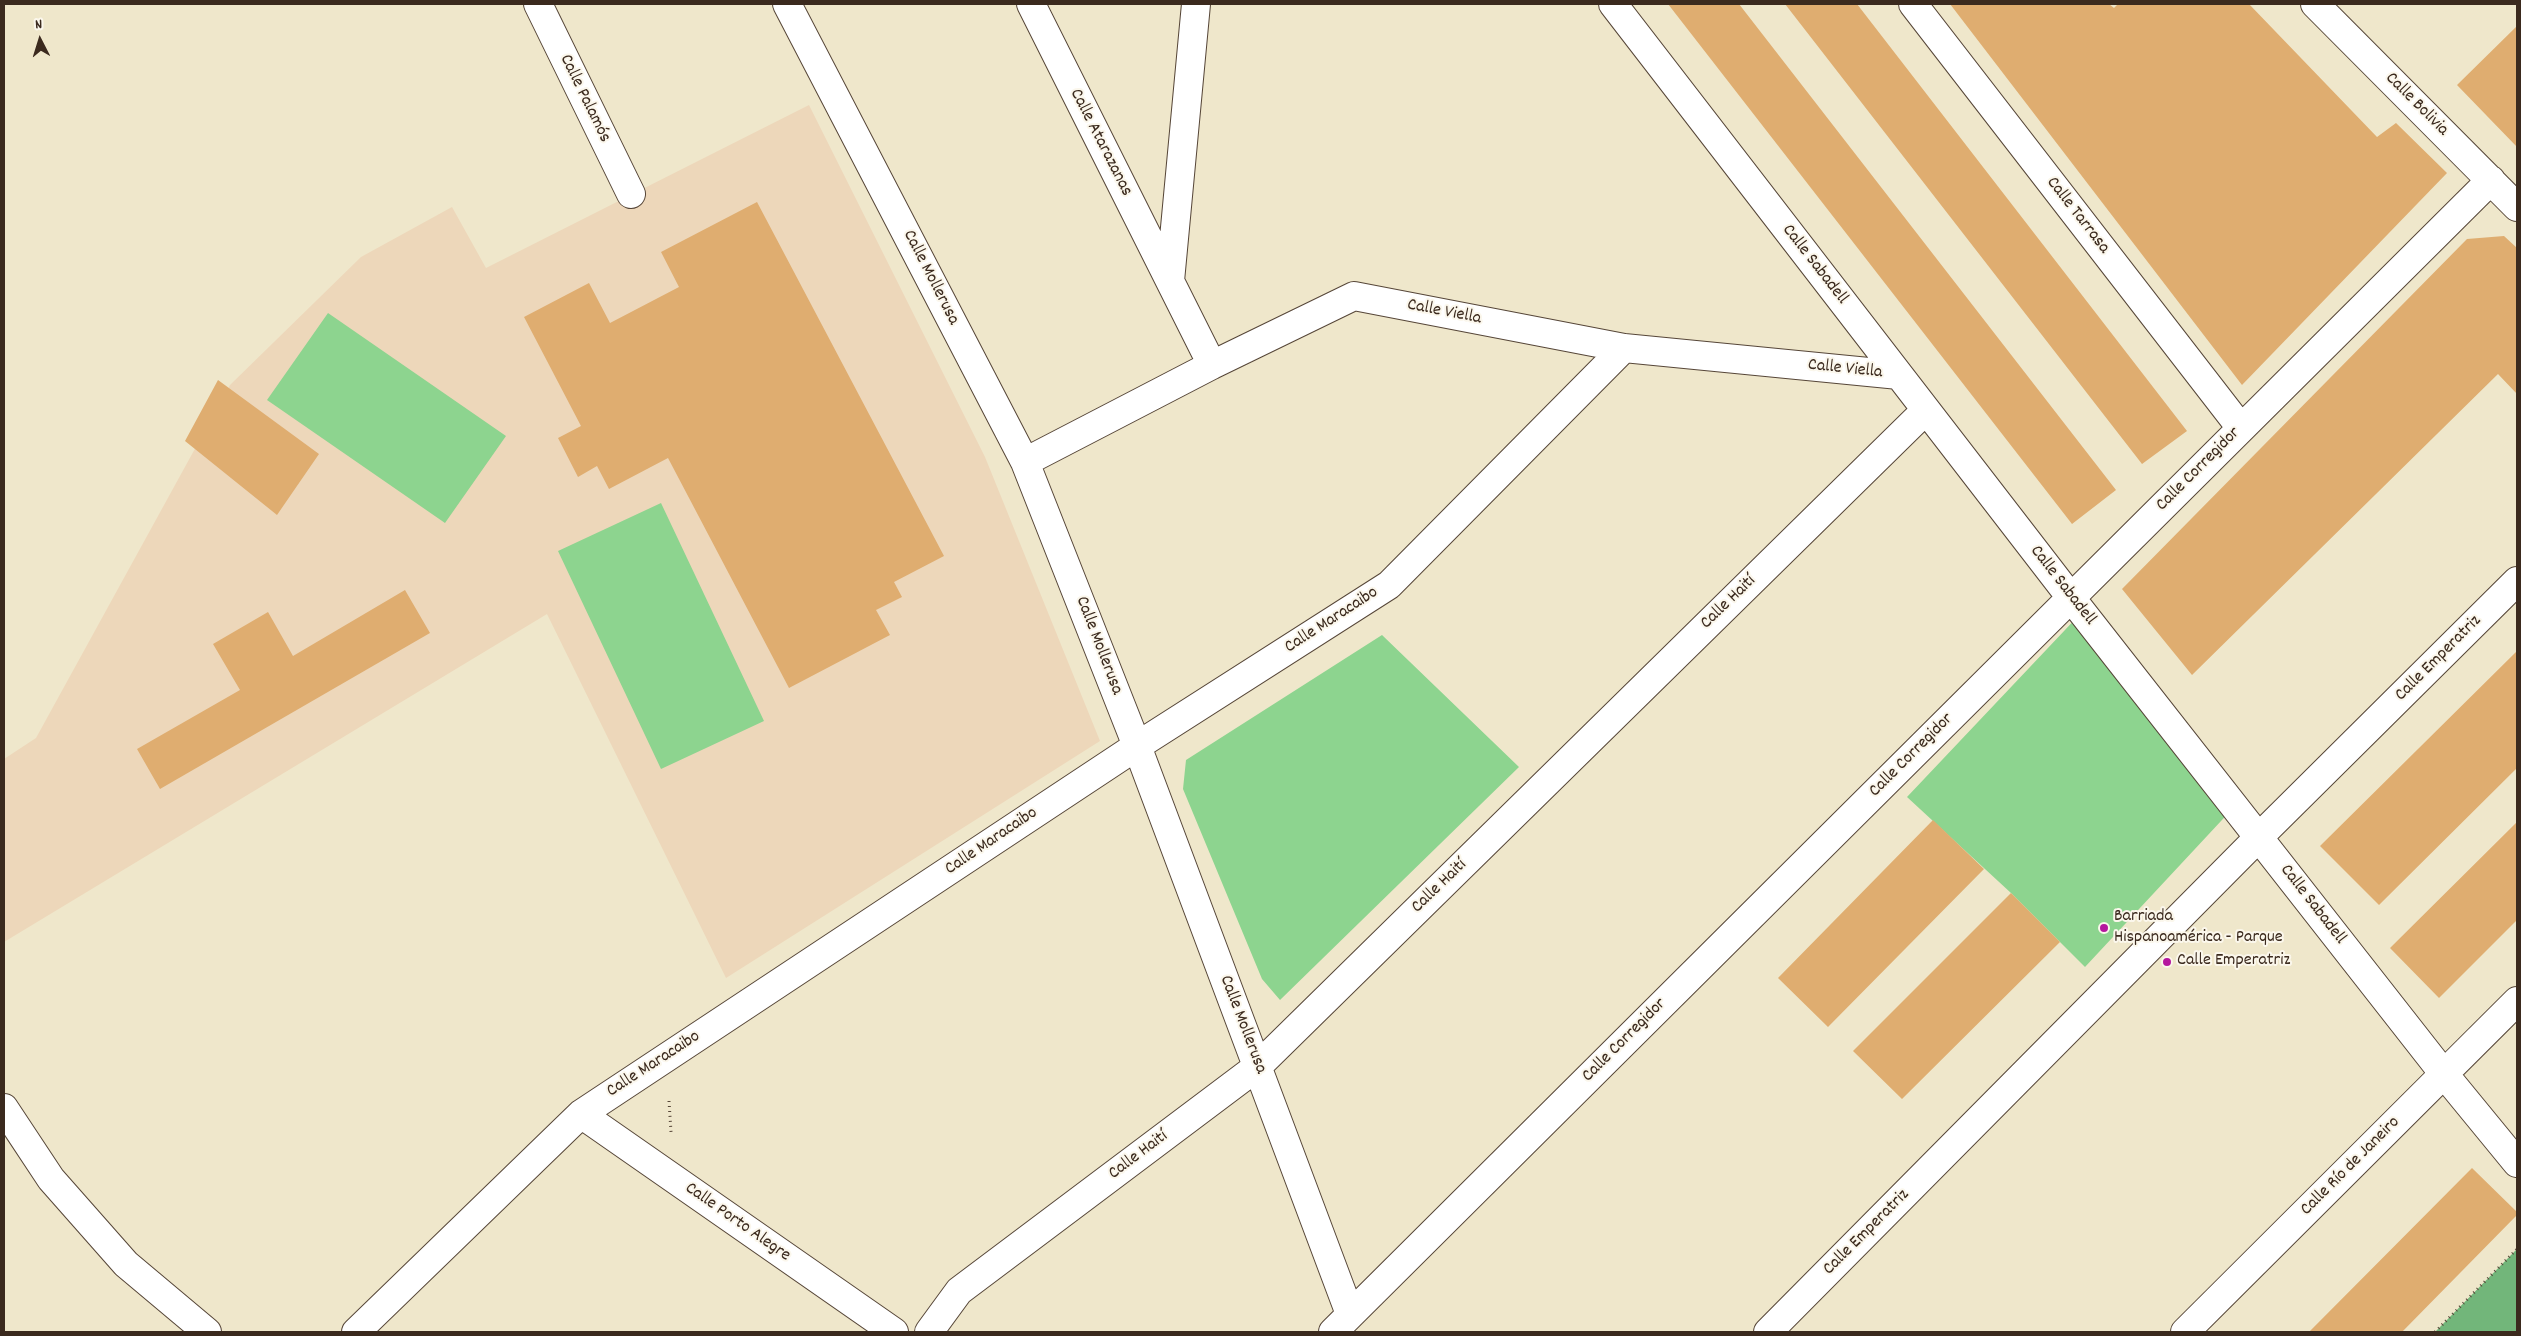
<!DOCTYPE html>
<html>
<head>
<meta charset="utf-8">
<style>
  body { margin:0 }
  #map { position:relative; width:2521px; height:1336px; overflow:hidden; background:#efe7cb; font-family:Dekko,sans-serif }
  canvas { display:block }
  .frame { position:absolute; inset:0; border:5px solid #3b2a1e; pointer-events:none }
  .north { position:absolute; left:15px; top:15px; width:50px; height:50px; -webkit-text-stroke:4px #fbf7ec; paint-order:stroke; rotate:355deg; font-size:14px; font-weight:700; line-height:20px; text-align:center; color:#3b2a1e }
  .north::after { content:''; display:block; margin:auto; width:18px; height:22px; background:#3b2a1e; clip-path:polygon(50% 0,100% 100%,50% 72%,0 100%) }
</style>
</head>
<body>
<div id="map">
<canvas width="2521" height="1336"></canvas>
<div class="frame"></div>
<div class="north">N</div>
</div>
<script>
const g = document.querySelector('canvas').getContext('2d');
g.lineJoin = 'round';
function paint(path, color) {
  g.fillStyle = color;
  g.fill(path, 'evenodd');
}
function shape(rows) {
  const path = new Path2D();
  for (const r of rows) {
    path.moveTo(r[0], r[1]);
    for (let i = 2; i < r.length; i += 2) path.lineTo(r[i], r[i + 1]);
  }
  return path;
}
function strokePath(path, color, width, dash) {
  g.strokeStyle = color;
  g.lineWidth = width;
  g.lineCap = dash ? 'butt' : 'round';
  g.setLineDash(dash || []);
  g.stroke(path);
}
function write(font, color, halo, rows, align = 'center') {
  g.font = font + ' Dekko,sans-serif';
  g.lineWidth = 4;
  g.setLineDash([]);
  g.textBaseline = 'middle';
  g.strokeStyle = halo;
  g.fillStyle = color;
  for (const [text, x, y, turn = 0] of rows) {
    g.save();
    g.translate(x, y);
    g.rotate((+turn || 0) * Math.PI / 180);
    g.textAlign = isNaN(turn) ? turn : align;
    if (halo) g.strokeText(text, 0, 0);
    g.fillText(text, 0, 0);
    g.restore();
  }
}
paint(shape([
  [809,105,985,457,1100,741,726,978,547,614,4,942,4,759,36,738,230,385,361,257,452,207,486,268]
]), '#edd7ba');
paint(shape([
  [328,313,506,436,445,523,267,400],
  [661,503,764,721,661,769,558,551],
  [2082,612,2235,806,2085,967,2011,893,1907,797],
  [1382,635,1519,767,1280,1000,1262,979,1183,789,1186,760]
]), '#8dd48f');
paint(shape([
  [2517,1249,2517,1332,2435,1332]
]), '#72b67a');
paint(shape([
  [1668,4,1739,4,2116,490,2072,524],
  [1785,4,1857,4,2187,431,2142,464],
  [1950,4,2109,4,2114,8,2118,4,2249,4,2377,137,2396,123,2447,173,2242,385],
  [2517,26,2517,147,2457,85],
  [757,202,944,556,894,582,902,597,876,610,890,635,789,688,668,458,609,489,597,466,578,477,558,438,581,426,524,317,589,283,610,323,679,287,661,252],
  [2504,236,2517,248,2517,394,2498,374,2192,675,2122,589,2467,239],
  [218,380,319,454,277,515,185,441],
  [405,590,430,633,160,789,137,749,240,690,213,644,268,612,293,656],
  [2517,651,2517,768,2379,905,2320,846],
  [1933,820,1984,869,1828,1027,1778,978],
  [2517,822,2517,920,2439,998,2390,948],
  [2011,893,2060,942,1902,1099,1853,1051],
  [2472,1168,2517,1212,2517,1215,2402,1332,2309,1332]
]), '#dfad70');
const minor = shape([
  [538,4,631,194],
  [787,4,1025,462,1137,746,1350,1314],
  [1031,4,1212,365],
  [1613,4,2082,612,2444,1074,2517,1163],
  [1913,4,2241,428],
  [2315,4,2517,207],
  [1170,281,1196,4],
  [1025,462,1212,365,1354,296,1624,348,1899,375],
  [581,1114,894,1332],
  [356,1332,581,1114,1137,746,1389,585,1624,348],
  [929,1332,959,1291,1257,1067,1926,410],
  [1333,1332,2491,180],
  [1768,1332,2259,837,2517,581],
  [2185,1332,2517,1001]
]);
const tertiary = shape([
  [4,1108,51,1179,126,1264,207,1332]
]);
strokePath(minor, '#564638', 30);
strokePath(tertiary, '#564638', 30);
strokePath(shape([
  [669,1101,671,1132],
  [2435,1332,2517,1249]
]), '#564638', 3, [1, 4]);
strokePath(minor, '#fff', 28);
strokePath(tertiary, '#fff', 28);
for (const [x, y, r, color] of [
  [2104,928,5,"#b5179e"],
  [2167,962,5,"#b5179e"]
]) {
  const dot = new Path2D();
  dot.arc(x, y, r, 0, 2 * Math.PI);
  g.fillStyle = color;
  g.fill(dot);
  strokePath(dot, '#fbf7ec', 2);
}
write('18px', '#3b2a1e', '#fbf7ec', [
  ["Calle Palamós",584,99,64],
  ["Calle Bolivia",2416,105,45],
  ["Calle Atarazanas",1100,143,63],
  ["Calle Tarrasa",2077,216,52],
  ["Calle Sabadell",1814,265,52],
  ["Calle Mollerusa",930,278,63],
  ["Calle Viella",1444,313,11],
  ["Calle Viella",1845,370,6],
  ["Calle Corregidor",2199,470,-45],
  ["Calle Sabadell",2062,586,52],
  ["Calle Haití",1729,603,-44],
  ["Calle Maracaibo",1332,621,-33],
  ["Calle Mollerusa",1098,646,69],
  ["Calle Emperatriz",2439,659,-45],
  ["Calle Corregidor",1912,756,-45],
  ["Calle Maracaibo",992,842,-34],
  ["Calle Haití",1440,887,-44],
  ["Calle Sabadell",2312,905,52],
  ["Calle Mollerusa",1242,1025,69],
  ["Calle Corregidor",1625,1041,-45],
  ["Calle Maracaibo",654,1065,-33],
  ["Calle Haití",1139,1156,-37],
  ["Calle Río de Janeiro",2351,1167,-45],
  ["Calle Porto Alegre",737,1223,35],
  ["Calle Emperatriz",1867,1233,-45]
]);
write('18px', '#3b2a1e', '#fbf7ec', [
  ["Barriada",2114,918],
  ["Hispanoamérica - Parque",2114,939],
  ["Calle Emperatriz",2177,962]
], 'left');
</script>
</body>
</html>
